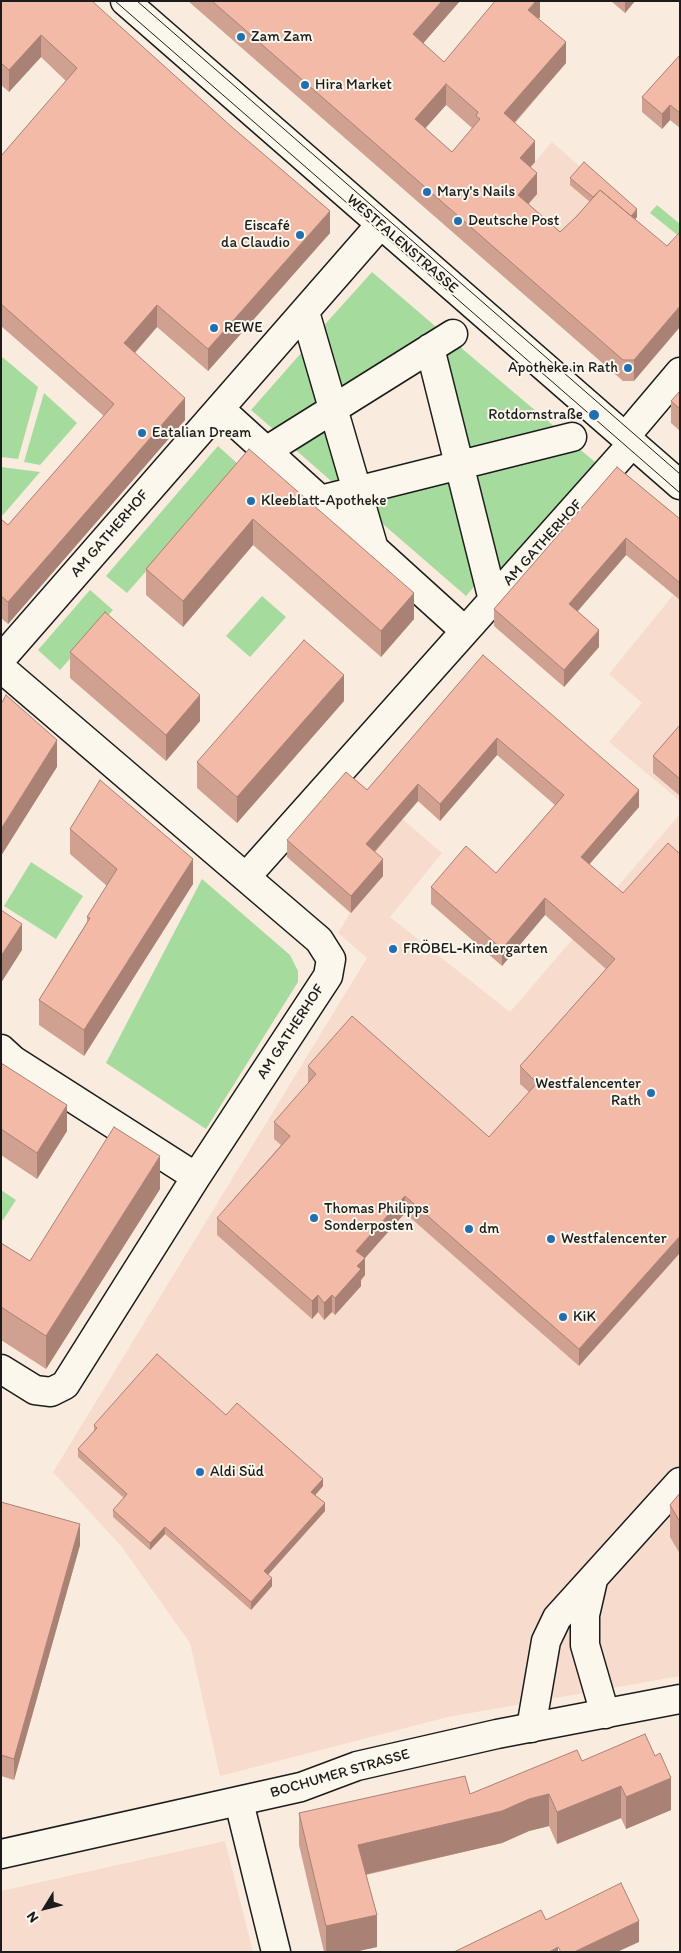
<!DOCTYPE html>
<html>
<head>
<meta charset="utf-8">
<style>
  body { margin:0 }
  #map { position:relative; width:681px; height:1953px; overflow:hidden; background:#f9ebde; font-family:Itim,sans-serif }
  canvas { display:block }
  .frame { position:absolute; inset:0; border:2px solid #1c1c1c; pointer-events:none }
  .north { position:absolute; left:20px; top:1883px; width:50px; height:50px; -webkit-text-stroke:4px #fbf7ec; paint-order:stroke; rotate:234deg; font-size:14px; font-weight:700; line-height:20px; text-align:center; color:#1c1c1c }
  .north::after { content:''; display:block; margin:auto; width:18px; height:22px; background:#1c1c1c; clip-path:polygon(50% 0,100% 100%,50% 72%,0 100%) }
</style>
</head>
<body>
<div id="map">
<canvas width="681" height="1953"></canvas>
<div class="frame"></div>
<div class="north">N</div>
</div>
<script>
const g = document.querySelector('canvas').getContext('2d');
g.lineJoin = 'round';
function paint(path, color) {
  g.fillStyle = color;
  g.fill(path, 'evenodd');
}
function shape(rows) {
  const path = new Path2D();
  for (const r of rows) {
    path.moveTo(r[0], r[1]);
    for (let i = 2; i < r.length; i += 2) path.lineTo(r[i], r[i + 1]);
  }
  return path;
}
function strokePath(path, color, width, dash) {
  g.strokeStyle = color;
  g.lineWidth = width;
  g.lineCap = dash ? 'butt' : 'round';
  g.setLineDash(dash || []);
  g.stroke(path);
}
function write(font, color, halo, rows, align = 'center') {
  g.font = font + ' Itim,sans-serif';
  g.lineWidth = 4;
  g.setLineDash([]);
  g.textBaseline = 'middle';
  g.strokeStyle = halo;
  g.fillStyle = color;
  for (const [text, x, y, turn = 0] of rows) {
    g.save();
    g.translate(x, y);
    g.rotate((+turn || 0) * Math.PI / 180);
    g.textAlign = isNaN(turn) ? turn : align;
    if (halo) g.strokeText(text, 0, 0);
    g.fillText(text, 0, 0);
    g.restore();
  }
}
paint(shape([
  [552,142,584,170,599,209,561,253,518,216,520,179],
  [680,589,680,801,609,742,642,703,609,674,674,594],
  [355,778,442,853,390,917,510,1012,680,814,680,1676,448,1717,220,1776,190,1643,121,1546,53,1472,367,958,338,933,350,913,287,857],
  [225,1841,253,1952,1,1952,1,1891]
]), '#f7dcce');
paint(shape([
  [657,205,680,224,680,237,650,213],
  [372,272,442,332,338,398,319,331],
  [453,341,562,433,463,456,436,351],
  [309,344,328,405,279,434,251,410],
  [1,356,38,387,18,459,1,457],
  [44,393,77,423,40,465,24,462],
  [332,418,351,483,338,487,290,445],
  [571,442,600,466,495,590,466,470],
  [218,446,239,465,127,593,106,576],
  [1,467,40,472,3,515,1,514],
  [457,472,483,576,466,596,376,518,367,494],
  [90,590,113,610,60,670,38,650],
  [262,596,286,617,250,657,226,636],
  [31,862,83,896,56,939,4,906],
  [202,879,290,955,298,971,298,982,206,1129,106,1063],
  [1,1190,16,1200,3,1220,1,1219]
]), '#a6db9e');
const street = shape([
  [125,1,680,485],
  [305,312,374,549],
  [430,348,493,600],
  [220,409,465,631],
  [625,437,680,372],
  [266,451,453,334],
  [320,500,572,437],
  [1,659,380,225],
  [1,668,319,940,331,959,328,976,196,1177,65,1385,51,1392,35,1390,1,1369],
  [246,877,622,455],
  [1,1049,13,1060,196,1177],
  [593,1580,585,1615,585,1645,605,1714],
  [531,1728,546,1641,557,1618,680,1482],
  [239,1802,276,1952]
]);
const secondary = shape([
  [1,1854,301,1787,357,1766,497,1734,680,1699]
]);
strokePath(street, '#1c1c1c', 31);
strokePath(secondary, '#1c1c1c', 31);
strokePath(street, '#fbf7ec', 28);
strokePath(secondary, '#fbf7ec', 28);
strokePath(shape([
  [115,1,680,493],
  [137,1,680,474]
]), '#1c1c1c', 1);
paint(shape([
  [1,1,330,233,208,371,157,327,135,353,185,420,8,624,1,618,1,519,8,525,104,416,1,326,1,156,66,81,41,57,9,92,1,85],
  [188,1,460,1,423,43,444,62,540,1,540,17,539,19,566,63,515,123,535,162,530,167,537,194,528,204,560,232,576,217,590,202,570,185,570,178,637,217,635,219,634,381,623,381],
  [446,105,472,128,452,152,425,128],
  [611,1,635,1,625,13],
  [680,55,680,128,670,120,662,129,642,112,642,97],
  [680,391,680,431,671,423,671,401],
  [249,449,414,619,381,657,253,545,183,627,146,595,146,569],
  [617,467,680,519,680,600,626,555,577,612,599,647,564,687,494,626,494,609],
  [70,652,200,721,166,761,70,678],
  [483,655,639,807,589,864,623,893,579,1366,405,1213,365,1258,365,1275,361,1280,361,1286,335,1315,332,1312,324,1320,318,1312,312,1319,217,1235,217,1218,281,1145,274,1139,274,1122,308,1084,308,1066,489,1137,529,1092,520,1084,520,1066,606,969,545,915,502,966,431,904,431,887,496,873,555,805,497,755,440,821,418,801,375,852,383,876,351,913,287,857,287,840,367,790],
  [344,701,237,823,197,788,197,762],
  [680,725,680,796,653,773,653,756],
  [70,829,193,884,84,1056,39,1025,39,1000,87,922,87,917,107,886,70,854],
  [1,1063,67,1131,37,1179,1,1155],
  [160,1189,46,1369,1,1340,1,1243,30,1261],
  [226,1415,323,1486,315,1495,325,1511,268,1575,272,1586,251,1610,165,1534,150,1550,113,1517,113,1510,124,1498,78,1457,78,1449,94,1431,94,1425],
  [680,1493,680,1554,670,1537,670,1505],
  [1,1502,80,1545,14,1780,1,1776],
  [582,1761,671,1810,626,1829,621,1818,557,1844,549,1826,529,1831,502,1843,366,1875,377,1947,354,1952,324,1952,299,1845,299,1813,470,1794]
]), '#d0a090');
paint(shape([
  [442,1,460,1,413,55,413,34],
  [536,1,540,1,540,17,528,31,528,10],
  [625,1,635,1,625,13],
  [41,35,41,57,9,92,9,70],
  [566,42,566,63,504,134,504,113],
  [446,84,446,105,415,140,415,119],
  [670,105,670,120,662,129,662,114],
  [535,141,535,162,520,179,520,158],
  [537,173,537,194,518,216,518,195],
  [637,209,637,217,625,231,625,224],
  [330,211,330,233,208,371,208,349],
  [157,305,157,327,124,365,124,343],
  [680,306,680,327,634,381,634,360],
  [185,398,185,420,8,624,8,602],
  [253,519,253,545,183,627,183,601],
  [626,538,626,555,569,621,569,604],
  [414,593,414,619,381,657,381,631],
  [599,630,599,647,564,687,564,670],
  [344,675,344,701,237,823,237,797],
  [200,695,200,721,166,761,166,735],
  [497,738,497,755,440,821,440,804],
  [57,740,57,767,1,856,1,829],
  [418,784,418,801,366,861,366,844],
  [639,790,639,807,581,874,581,857],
  [193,859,193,884,84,1056,84,1030],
  [383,859,383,876,351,913,351,896],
  [545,898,545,915,502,966,502,949],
  [22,924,22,950,1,983,1,956],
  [67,1105,67,1131,37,1179,37,1153],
  [160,1156,160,1189,46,1369,46,1336],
  [405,1196,405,1213,365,1258,365,1275,361,1280,361,1286,335,1315,335,1298,356,1251],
  [680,1236,680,1253,579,1366,579,1349],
  [318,1295,318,1312,312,1319,312,1301],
  [332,1295,332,1312,324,1320,324,1303],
  [323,1479,323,1486,311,1500,311,1492],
  [325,1503,325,1511,264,1579,264,1571],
  [80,1524,80,1545,14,1780,14,1759],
  [165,1527,165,1534,150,1550,150,1543],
  [272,1578,272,1586,251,1610,251,1602],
  [671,1778,671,1810,626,1829,626,1797],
  [621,1786,621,1818,557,1844,557,1812],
  [549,1794,549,1826,529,1831,502,1843,358,1876,358,1845],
  [377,1915,377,1947,354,1952,326,1952,326,1926],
  [639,1921,639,1942,617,1952,574,1952],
  [558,1947,558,1952,549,1952]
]), '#a98275');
const building = shape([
  [1,1,92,1,233,128,330,211,208,349,157,305,124,343,185,398,8,602,1,596,1,519,8,525,114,404,1,304,1,156,77,68,41,35,9,70,1,63,1,1],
  [212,1,442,1,413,34,444,62,495,1,536,1,528,10,566,42,504,113,535,141,520,158,537,173,518,195,560,232,576,217,600,190,667,246,680,232,680,306,634,360,623,360,212,1],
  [446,84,478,112,476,116,480,119,452,152,415,119,446,84],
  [680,55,680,113,670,105,662,114,642,97,680,55],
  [584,162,637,209,631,216,600,190,593,197,570,178,584,162],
  [680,391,680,409,671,401,680,391],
  [249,449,414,593,381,631,253,519,183,601,146,569,249,449],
  [617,467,680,519,680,583,626,538,569,604,599,630,564,670,494,609,617,467],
  [105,612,200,695,166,735,70,652,105,612],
  [304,640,344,675,237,797,197,762,304,640],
  [483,655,639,790,581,857,623,893,668,843,680,854,680,1236,579,1349,405,1196,356,1251,365,1258,357,1266,361,1269,335,1298,332,1295,324,1303,318,1295,312,1301,217,1218,290,1136,274,1122,316,1074,308,1066,352,1016,489,1137,537,1083,520,1066,615,959,545,898,502,949,431,887,466,846,496,873,564,795,497,738,440,804,418,784,366,844,383,859,351,896,287,840,346,772,367,790,483,655],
  [6,695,57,740,1,829,1,704,6,695],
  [680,725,680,779,653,756,680,725],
  [100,780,193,859,84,1030,39,1000,90,918,87,917,117,869,70,829,100,780],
  [1,910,22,924,1,956,1,910],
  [1,1063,67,1105,37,1153,1,1129,1,1063],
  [114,1127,160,1156,46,1336,1,1307,1,1243,30,1261,114,1127],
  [157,1354,226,1415,237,1403,323,1479,311,1492,325,1503,264,1571,272,1578,251,1602,165,1527,150,1543,113,1510,127,1494,78,1449,97,1428,94,1425,157,1354],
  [680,1493,680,1522,670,1505,680,1493],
  [1,1502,80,1524,14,1759,1,1755,1,1502],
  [645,1734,655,1756,660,1753,671,1778,626,1797,621,1786,557,1812,549,1794,529,1799,502,1811,358,1845,377,1915,326,1926,299,1813,465,1776,470,1794,577,1750,582,1761,645,1734],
  [621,1883,639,1921,574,1952,561,1952,558,1947,549,1952,454,1952,541,1910,546,1920,621,1883]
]);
paint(building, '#f2baa7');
strokePath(building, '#a98275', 1);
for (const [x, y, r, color] of [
  [241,37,5,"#1f6fb2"],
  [305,85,5,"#1f6fb2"],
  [427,192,5,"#1f6fb2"],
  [458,221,5,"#1f6fb2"],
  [300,235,5,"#1f6fb2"],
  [214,328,5,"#1f6fb2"],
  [628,368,5,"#1f6fb2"],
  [594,415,6,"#1f6fb2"],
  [142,433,5,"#1f6fb2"],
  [251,501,5,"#1f6fb2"],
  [393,949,5,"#1f6fb2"],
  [651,1093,5,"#1f6fb2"],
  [314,1218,5,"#1f6fb2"],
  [469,1229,5,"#1f6fb2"],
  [551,1239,5,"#1f6fb2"],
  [563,1317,5,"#1f6fb2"],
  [200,1472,5,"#1f6fb2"]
]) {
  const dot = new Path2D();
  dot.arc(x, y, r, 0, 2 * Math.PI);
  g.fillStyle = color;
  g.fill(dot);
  strokePath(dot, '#fbf7ec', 2);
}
write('15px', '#1c1c1c', '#fbf7ec', [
  ["Zam Zam",251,37],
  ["Hira Market",315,85],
  ["Mary's Nails",437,192],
  ["Deutsche Post",468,221],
  ["Eiscafé",290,226,"right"],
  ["da Claudio",290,243,"right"],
  ["REWE",224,328],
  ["Apotheke in Rath",618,368,"right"],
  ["Rotdornstraße",583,415,"right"],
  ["Eatalian Dream",152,433],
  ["Kleeblatt-Apotheke",261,501],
  ["FRÖBEL-Kindergarten",403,949],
  ["Westfalencenter",641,1084,"right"],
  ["Rath",641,1101,"right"],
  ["Thomas Philipps",324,1209],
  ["Sonderposten",324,1226],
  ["dm",479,1229],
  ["Westfalencenter",561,1239],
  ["KiK",573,1317],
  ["Aldi Süd",210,1472]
], 'left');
write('15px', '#1c1c1c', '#fbf7ec', [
  ["WESTFALENSTRASSE",402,244,41],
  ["AM GATHERHOF",110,534,-49],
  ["AM GATHERHOF",543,543,-48],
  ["AM GATHERHOF",291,1032,-57],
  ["BOCHUMER STRASSE",340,1774,-16]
]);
</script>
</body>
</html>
